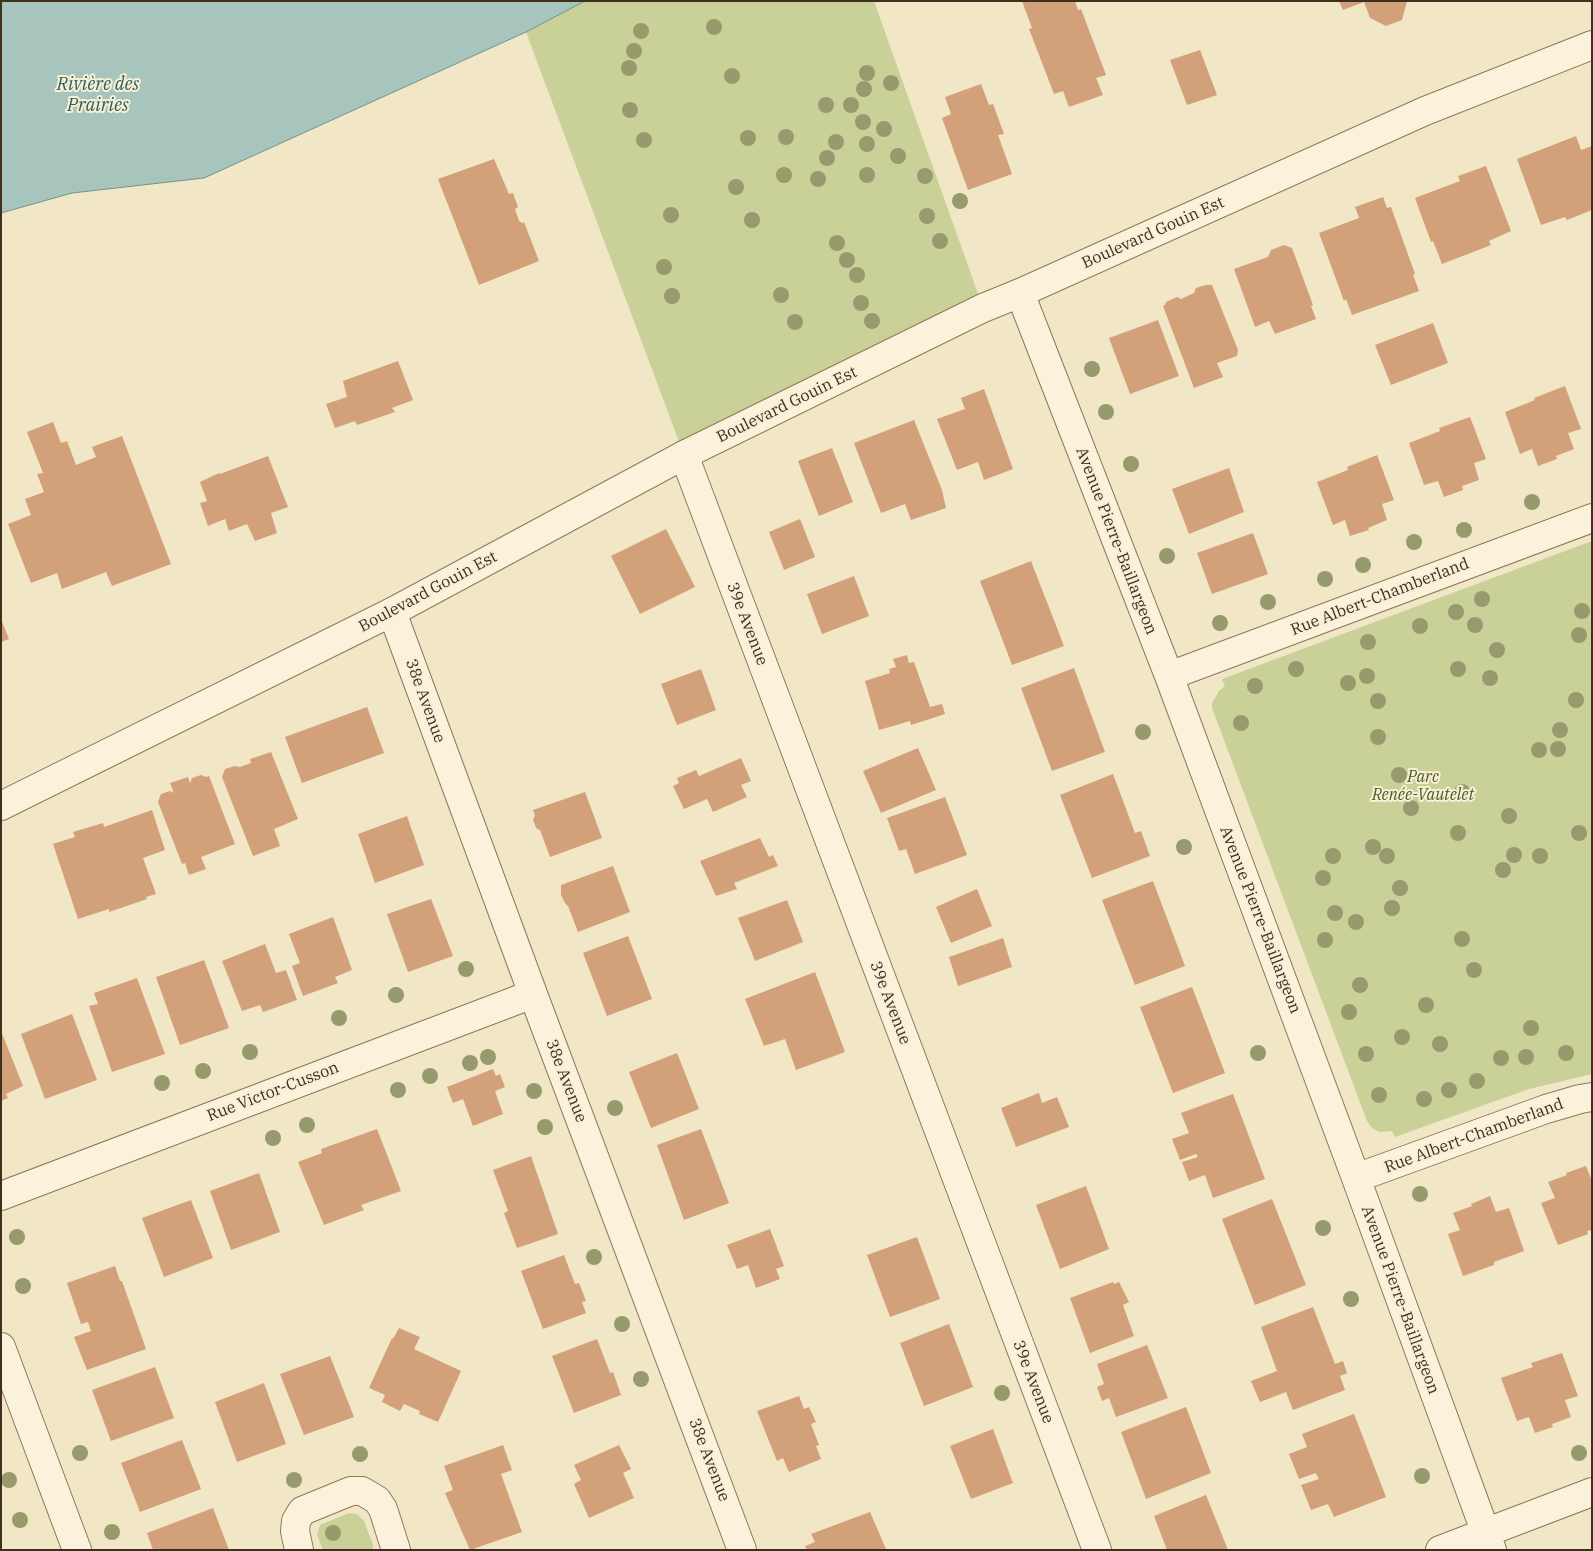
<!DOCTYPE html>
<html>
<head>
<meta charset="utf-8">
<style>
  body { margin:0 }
  #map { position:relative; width:1593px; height:1551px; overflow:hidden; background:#f1e6c6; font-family:"IBM Plex Serif",serif }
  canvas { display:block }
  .frame { position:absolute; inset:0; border:2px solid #3e2f1f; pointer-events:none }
</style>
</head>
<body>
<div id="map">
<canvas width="1593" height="1551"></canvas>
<div class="frame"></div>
</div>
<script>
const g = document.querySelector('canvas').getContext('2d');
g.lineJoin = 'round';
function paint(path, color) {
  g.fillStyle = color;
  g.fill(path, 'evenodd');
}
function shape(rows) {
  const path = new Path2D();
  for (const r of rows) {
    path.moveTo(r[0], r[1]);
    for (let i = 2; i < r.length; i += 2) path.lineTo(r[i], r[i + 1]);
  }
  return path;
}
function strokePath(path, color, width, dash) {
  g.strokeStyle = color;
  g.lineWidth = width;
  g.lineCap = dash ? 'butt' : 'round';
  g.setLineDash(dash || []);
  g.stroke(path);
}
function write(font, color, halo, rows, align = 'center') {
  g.font = font + ' "IBM Plex Serif",serif';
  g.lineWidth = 4;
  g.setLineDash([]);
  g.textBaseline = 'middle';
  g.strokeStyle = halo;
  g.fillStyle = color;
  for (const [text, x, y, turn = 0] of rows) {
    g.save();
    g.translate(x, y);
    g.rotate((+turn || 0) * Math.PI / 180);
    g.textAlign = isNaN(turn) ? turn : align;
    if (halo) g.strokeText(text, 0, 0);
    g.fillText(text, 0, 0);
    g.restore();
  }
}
paint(shape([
  [585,1,874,1,983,308,684,455,526,32],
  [1592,541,1592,1074,1529,1089,1395,1137,1392,1131,1380,1132,1372,1128,1367,1121,1212,708,1212,703,1219,691,1225,686,1222,679],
  [349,1513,357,1514,364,1521,373,1545,373,1550,323,1550,317,1535,320,1525]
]), '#c9d199');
const water = shape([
  [1,1,585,1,526,32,204,178,72,193,1,213,1,1]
]);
paint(water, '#a8c5bd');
strokePath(water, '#6e948b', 1);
paint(shape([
  [1022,1,1075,1,1078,10,1081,9,1106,75,1096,78,1103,95,1069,107,1063,91,1054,94,1029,29,1032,28],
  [1339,1,1407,1,1402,20,1386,26,1370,18,1364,2,1343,10],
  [1200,50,1217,95,1187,105,1170,60],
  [981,84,989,105,993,104,1004,134,998,135,1012,174,968,190,942,118,951,114,945,97],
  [1576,136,1581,150,1592,146,1592,210,1567,220,1565,217,1541,225,1517,159],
  [494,159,509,194,513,193,518,207,515,209,519,221,522,223,524,222,539,261,479,285,438,179],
  [1486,166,1511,231,1489,241,1491,245,1442,264,1433,241,1431,242,1415,198,1460,181,1458,176],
  [1383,197,1387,208,1391,207,1415,274,1413,275,1419,291,1352,315,1346,299,1344,301,1319,233,1359,218,1355,207],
  [1284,245,1292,248,1313,305,1311,306,1316,319,1275,334,1269,321,1255,327,1234,269,1268,257,1271,250],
  [1206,285,1212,285,1238,350,1237,356,1217,363,1223,377,1194,388,1163,306,1165,305,1166,302,1177,297,1181,299,1194,293,1196,288],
  [1158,320,1179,376,1130,394,1109,338],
  [1433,323,1448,363,1391,385,1375,345],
  [398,361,413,400,392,408,395,412,357,425,355,421,335,428,326,404,347,397,343,381],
  [1565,386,1581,429,1568,433,1574,449,1556,456,1557,459,1538,466,1532,449,1520,454,1505,412,1535,400,1534,398],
  [984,389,1013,469,984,480,978,462,957,470,937,419,965,409,961,398],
  [1470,417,1486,459,1474,463,1479,480,1462,486,1463,490,1444,497,1438,481,1424,485,1409,443,1440,431,1439,428],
  [914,420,942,490,946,508,911,520,905,504,881,513,854,443],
  [53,422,61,443,67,441,76,465,96,457,92,447,122,436,171,564,112,586,106,572,62,589,57,573,31,583,8,524,31,515,25,499,44,492,37,474,43,473,27,432],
  [832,448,853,502,819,516,798,461],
  [1377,455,1394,500,1382,504,1387,520,1368,528,1369,530,1350,536,1345,520,1333,525,1317,482,1348,470,1347,467],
  [268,456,288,507,271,513,277,533,255,541,247,524,229,531,225,519,208,526,200,503,207,501,200,482,219,473,220,474],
  [1229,468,1244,512,1189,534,1172,489],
  [800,519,815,557,784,570,769,532],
  [666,529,695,587,640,614,611,556],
  [1253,533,1268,574,1212,594,1197,553],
  [1031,561,1064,646,1012,665,980,581],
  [854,576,869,616,822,634,807,594],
  [1,619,9,639,1,642],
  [907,655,909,663,914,662,930,707,942,704,945,714,911,725,910,721,879,730,865,681,890,673,889,669,896,667,893,659],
  [1074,668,1105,752,1052,771,1021,688],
  [701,669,716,710,677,725,661,684],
  [367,707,384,753,302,783,285,737],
  [918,748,936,790,881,813,863,771],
  [271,752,298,819,274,829,280,846,253,856,222,777,225,769,235,766,240,767,251,763,250,759],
  [741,758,751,781,741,785,747,797,713,812,707,799,684,809,673,786,679,783,677,778,696,770,699,776],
  [1113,774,1135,833,1141,831,1150,856,1092,878,1060,795],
  [201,775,206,777,209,776,235,844,201,857,206,869,189,875,185,863,182,864,158,802,161,794,170,791,174,793,170,783,188,777,190,783,192,778],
  [585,792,602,838,550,857,540,830,537,829,535,825,533,820,535,815,533,810],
  [945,797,967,855,915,874,906,849,899,851,887,818],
  [152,810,165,850,143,858,156,894,146,897,147,899,109,912,109,909,78,919,53,844,75,837,73,832,103,823,104,827],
  [407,816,424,865,375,883,358,834],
  [760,838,769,857,773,855,778,866,734,883,737,889,716,896,700,861],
  [613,866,630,912,578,932,568,906,565,903,561,895,561,885],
  [1153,881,1185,966,1135,985,1102,900],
  [977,889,992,926,951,943,936,907],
  [431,899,453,956,408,972,387,914],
  [787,900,803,942,755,961,738,918],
  [333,917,352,970,335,977,338,983,303,996,292,966,300,963,289,934],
  [628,936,652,999,607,1016,583,953],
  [1003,938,1012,967,958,986,949,957],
  [265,944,276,973,286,970,297,1000,263,1012,260,1005,242,1011,222,961],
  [204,960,229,1028,180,1045,156,977],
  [815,972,845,1052,796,1070,785,1039,764,1046,745,999],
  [137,978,165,1054,112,1072,89,1006,98,1004,94,993],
  [1192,987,1225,1073,1173,1093,1140,1007],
  [72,1014,97,1080,45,1099,21,1034],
  [1,1031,23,1086,6,1094,8,1098,1,1101],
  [677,1053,699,1109,651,1128,629,1072],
  [493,1069,496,1076,500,1074,505,1087,495,1091,503,1114,473,1126,463,1099,453,1103,447,1087],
  [1039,1093,1042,1103,1057,1097,1069,1127,1016,1147,1001,1108],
  [1233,1094,1265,1179,1213,1198,1205,1175,1189,1181,1182,1162,1198,1157,1196,1154,1180,1160,1172,1139,1189,1133,1181,1113],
  [377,1129,401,1191,361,1205,364,1210,324,1225,298,1162,322,1153,321,1149],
  [701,1129,729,1203,684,1220,657,1145],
  [531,1156,558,1234,517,1248,504,1213,508,1211,493,1170],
  [1586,1166,1592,1181,1592,1230,1587,1231,1588,1234,1558,1245,1541,1203,1555,1198,1548,1182,1567,1175,1566,1173],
  [259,1173,280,1232,231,1250,210,1191],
  [1086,1186,1109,1249,1060,1269,1036,1205],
  [1490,1196,1496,1212,1509,1208,1524,1251,1494,1262,1494,1265,1463,1276,1448,1234,1460,1230,1453,1213,1472,1206,1471,1204],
  [1272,1199,1306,1285,1255,1305,1222,1219],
  [191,1200,213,1258,164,1277,142,1218],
  [770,1229,784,1266,776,1269,780,1279,756,1288,748,1265,737,1269,727,1245],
  [917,1237,940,1299,890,1317,867,1255],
  [564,1255,575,1284,579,1283,586,1301,582,1302,586,1313,543,1329,521,1271],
  [115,1266,120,1281,122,1281,146,1349,87,1370,74,1337,91,1331,88,1322,81,1324,67,1283],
  [1113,1282,1114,1284,1119,1282,1129,1302,1123,1305,1134,1336,1090,1353,1070,1298],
  [1313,1307,1335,1364,1343,1361,1347,1373,1340,1376,1345,1390,1293,1410,1286,1392,1260,1402,1251,1381,1277,1371,1261,1327],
  [949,1324,973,1387,924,1406,900,1343],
  [399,1328,420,1337,414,1349,461,1371,438,1422,419,1414,420,1411,404,1404,400,1411,382,1402,385,1395,369,1388,392,1338,393,1339],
  [597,1339,610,1373,613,1372,621,1395,574,1413,552,1356],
  [1147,1345,1168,1398,1116,1417,1109,1398,1102,1401,1097,1387,1104,1384,1097,1364],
  [1562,1353,1578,1396,1565,1400,1571,1417,1552,1424,1553,1427,1535,1433,1529,1417,1517,1421,1501,1378,1533,1367,1531,1363],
  [330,1356,354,1417,304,1435,280,1374],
  [155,1367,174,1418,111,1441,92,1390],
  [264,1383,286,1444,237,1462,215,1402],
  [799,1396,804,1409,809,1407,816,1422,811,1424,819,1445,816,1446,821,1459,789,1472,783,1458,777,1461,757,1411],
  [1186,1407,1211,1473,1146,1499,1121,1432],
  [1354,1414,1386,1497,1334,1517,1328,1504,1311,1510,1301,1485,1319,1479,1317,1476,1316,1473,1299,1479,1289,1454,1307,1447,1302,1434],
  [993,1429,1013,1483,971,1499,950,1446],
  [182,1440,201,1489,140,1512,121,1463],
  [503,1445,512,1470,501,1474,522,1532,470,1550,445,1493,453,1490,444,1466],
  [619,1445,631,1469,623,1473,634,1498,589,1518,574,1484,581,1480,574,1465],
  [1206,1495,1228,1550,1167,1550,1154,1516],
  [213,1508,229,1550,153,1550,147,1533],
  [870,1512,886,1549,807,1550,805,1546,815,1542,811,1534]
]), '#d2a17a');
const minor = shape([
  [1020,293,1169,676,1356,1178,1492,1550],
  [684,455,1097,1550],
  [392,612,533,994,742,1550],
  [1169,676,1592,518],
  [1356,1178,1546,1109,1580,1099,1592,1097],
  [1,1196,533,994],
  [1,1347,77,1550],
  [299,1550,295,1531,296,1521,302,1511,351,1491,362,1491,377,1500,383,1509,396,1550],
  [1440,1550,1592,1492]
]);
const tertiary = shape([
  [1,806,392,612,684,455,983,308,1020,293,1425,111,1592,45]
]);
strokePath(minor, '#8e775a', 30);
strokePath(tertiary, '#8e775a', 30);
strokePath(minor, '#fbf2db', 28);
strokePath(tertiary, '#fbf2db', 28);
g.fillStyle = '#969a6d';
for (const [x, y] of [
  [714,27],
  [641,31],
  [634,51],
  [629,68],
  [867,73],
  [732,76],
  [891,83],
  [864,89],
  [826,105],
  [851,105],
  [630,110],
  [863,122],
  [884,129],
  [786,137],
  [748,138],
  [644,140],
  [836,142],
  [867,144],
  [898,156],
  [827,158],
  [784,175],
  [867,175],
  [925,176],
  [818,179],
  [736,187],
  [960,201],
  [671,215],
  [927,216],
  [752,220],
  [940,241],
  [837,243],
  [847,260],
  [664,267],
  [857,275],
  [781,295],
  [672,296],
  [861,303],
  [872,321],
  [795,322],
  [1092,369],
  [1106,412],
  [1131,464],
  [1532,502],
  [1464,530],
  [1414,542],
  [1167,556],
  [1363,565],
  [1325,579],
  [1482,599],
  [1268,602],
  [1582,611],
  [1456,612],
  [1220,623],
  [1475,625],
  [1420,626],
  [1579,635],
  [1368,642],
  [1497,650],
  [1296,669],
  [1458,669],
  [1367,676],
  [1490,678],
  [1348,683],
  [1255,686],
  [1576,700],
  [1378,701],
  [1241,723],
  [1560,730],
  [1143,732],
  [1378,737],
  [1558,749],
  [1539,750],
  [1399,775],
  [1462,792],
  [1411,808],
  [1509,816],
  [1458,833],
  [1579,833],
  [1184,847],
  [1373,847],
  [1514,855],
  [1333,856],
  [1387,856],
  [1540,856],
  [1503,870],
  [1323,878],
  [1400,888],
  [1392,908],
  [1335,913],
  [1356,922],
  [1462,939],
  [1325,940],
  [466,969],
  [1474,970],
  [1360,985],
  [396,995],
  [1426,1005],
  [1349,1012],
  [339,1018],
  [1531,1028],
  [1402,1037],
  [1440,1044],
  [250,1052],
  [1258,1053],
  [1566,1053],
  [1366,1054],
  [488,1057],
  [1526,1057],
  [1501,1058],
  [470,1063],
  [203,1071],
  [430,1076],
  [1477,1081],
  [162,1083],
  [398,1090],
  [1449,1090],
  [534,1091],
  [1379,1095],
  [1424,1099],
  [615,1108],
  [307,1125],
  [545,1127],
  [273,1138],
  [1420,1194],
  [1323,1228],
  [17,1237],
  [594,1257],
  [23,1286],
  [1351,1299],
  [622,1324],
  [641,1379],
  [1002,1393],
  [80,1453],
  [1579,1453],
  [360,1454],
  [1422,1476],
  [9,1480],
  [294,1480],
  [20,1520],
  [112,1532],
  [333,1533]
]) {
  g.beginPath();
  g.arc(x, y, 8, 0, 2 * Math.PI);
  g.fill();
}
write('16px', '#3e2f1f', '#f8efd7', [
  ["Boulevard Gouin Est",1153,233,-24],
  ["Boulevard Gouin Est",787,405,-26],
  ["Avenue Pierre-Baillargeon",1116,541,69],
  ["Boulevard Gouin Est",428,592,-28],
  ["Rue Albert-Chamberland",1380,597,-21],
  ["39e Avenue",747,624,69],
  ["38e Avenue",425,701,70],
  ["Avenue Pierre-Baillargeon",1260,920,69],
  ["39e Avenue",890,1003,69],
  ["38e Avenue",566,1081,69],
  ["Rue Victor-Cusson",273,1092,-21],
  ["Rue Albert-Chamberland",1474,1136,-20],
  ["Avenue Pierre-Baillargeon",1400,1300,70],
  ["39e Avenue",1033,1382,69],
  ["38e Avenue",709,1460,69]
]);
write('italic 16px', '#4c5c24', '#f8efd7', [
  ["Parc",1423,777],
  ["Renée-Vautelet",1423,795]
]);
write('italic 18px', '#2d5e5c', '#f8efd7', [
  ["Rivière des",98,85],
  ["Prairies",98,106]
]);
</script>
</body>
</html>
